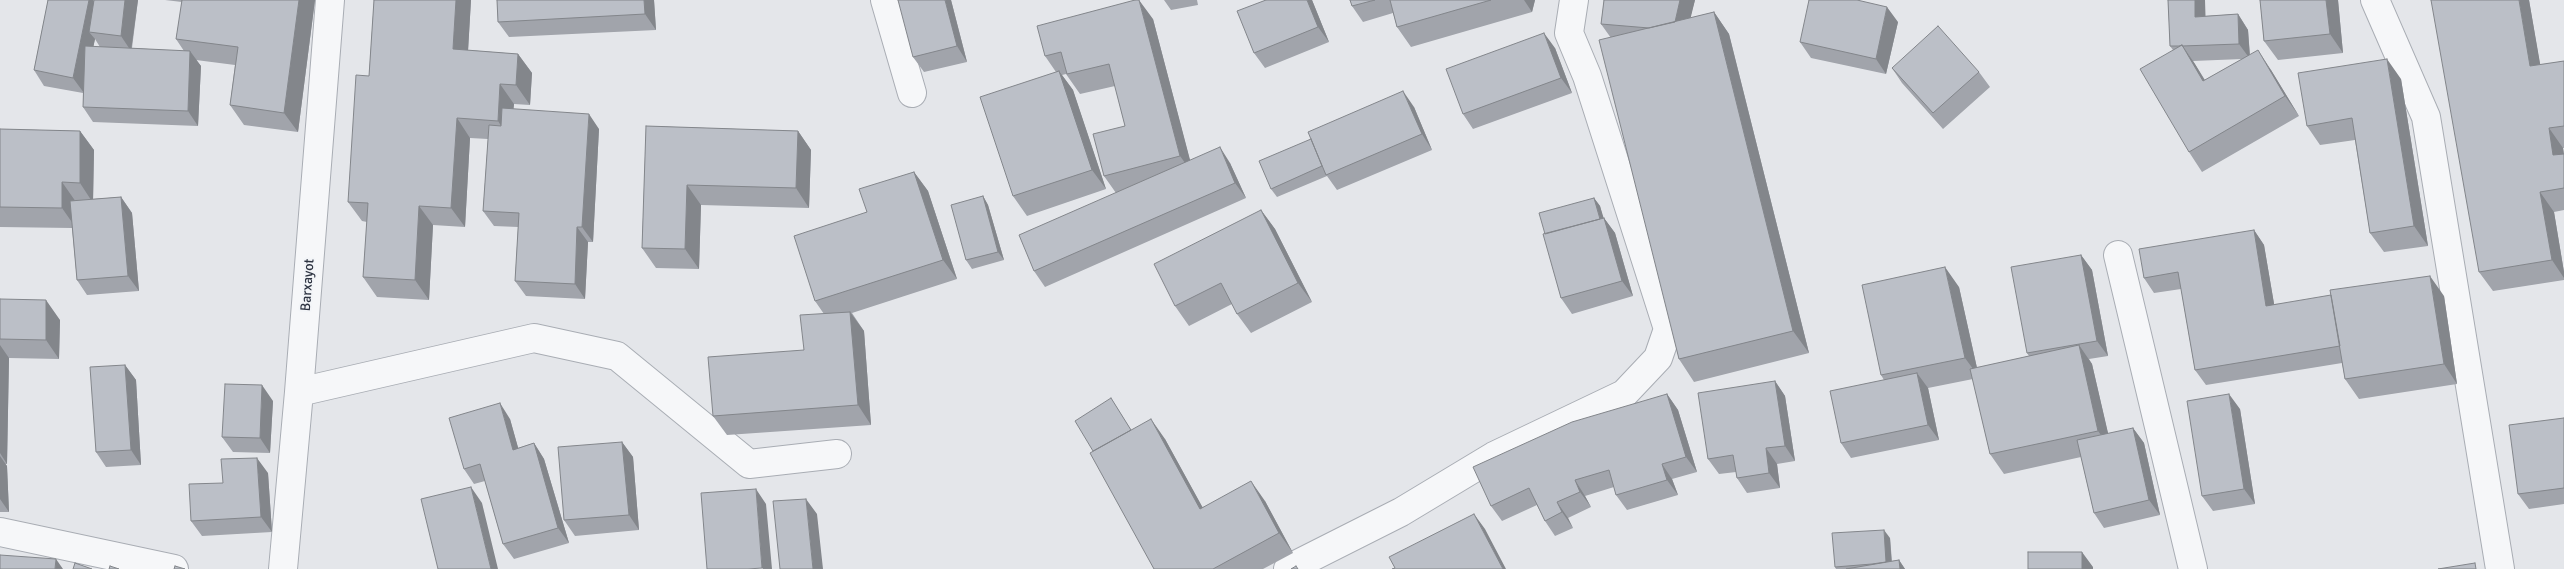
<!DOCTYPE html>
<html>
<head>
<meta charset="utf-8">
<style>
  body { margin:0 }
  canvas { display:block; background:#e4e6ea }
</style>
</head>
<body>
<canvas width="2564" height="569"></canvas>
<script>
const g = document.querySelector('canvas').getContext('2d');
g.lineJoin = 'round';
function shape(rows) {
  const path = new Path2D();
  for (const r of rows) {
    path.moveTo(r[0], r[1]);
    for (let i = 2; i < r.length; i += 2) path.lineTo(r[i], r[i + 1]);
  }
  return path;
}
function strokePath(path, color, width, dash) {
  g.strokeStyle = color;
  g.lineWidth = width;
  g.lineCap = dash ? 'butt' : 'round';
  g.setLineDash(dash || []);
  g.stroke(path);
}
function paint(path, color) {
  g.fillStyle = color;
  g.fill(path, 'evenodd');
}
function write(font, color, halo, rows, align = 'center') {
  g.font = font + ' Signika,sans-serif';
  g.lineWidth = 4;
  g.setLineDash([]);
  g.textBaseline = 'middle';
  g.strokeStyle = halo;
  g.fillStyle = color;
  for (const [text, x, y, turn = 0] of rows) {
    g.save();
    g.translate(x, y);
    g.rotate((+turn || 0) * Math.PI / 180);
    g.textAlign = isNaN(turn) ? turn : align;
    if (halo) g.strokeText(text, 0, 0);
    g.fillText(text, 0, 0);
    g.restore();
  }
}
const minor = shape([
  [885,0,912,93],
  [2375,0,2426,117,2500,569],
  [2118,255,2193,569],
  [299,392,534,338,617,356,749,464,837,454],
  [0,532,174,569],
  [283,569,299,392,330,0],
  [1288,569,1401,512,1494,456,1624,394,1658,358,1668,329,1587,76,1569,33,1574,0]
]);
strokePath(minor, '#a9adb4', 30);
strokePath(minor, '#f6f7f9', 28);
paint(shape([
  [48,0,93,0,93,1,94,0,138,0,132,48,184,51,176,39,182,2,165,0,315,0,298,132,244,125,230,105,235,65,196,60,201,66,198,126,93,122,83,107,83,93,44,86,34,70],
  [95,39,100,47,93,47],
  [374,0,471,0,468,50,518,54,532,73,530,105,514,104,513,109,599,129,593,242,588,242,585,299,526,296,515,281,518,227,494,226,483,211,488,139,470,138,465,227,433,225,429,300,377,297,363,277,367,222,362,221,348,202,369,76],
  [497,0,654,0,656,30,509,37,498,22],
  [951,0,967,62,924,72,913,57],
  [1164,0,1197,0,1198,5,1171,10],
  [1312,0,1329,42,1265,68,1254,53],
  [1350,0,1535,0,1532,12,1411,47,1397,27,1393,13,1363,22,1352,6],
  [1604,0,1695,0,1690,18,1714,12,1729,34,1809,353,1694,382,1679,359,1611,38,1601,24],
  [2168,0,2205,0,2205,16,2238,14,2248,30,2250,55,2271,70,2299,116,2202,172,2189,152,2173,50,2170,46],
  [2242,59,2205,80,2193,61],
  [2260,0,2338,0,2343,53,2278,60,2264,41],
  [2529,0,2540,65,2564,61,2564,148,2563,148,2564,154,2564,210,2554,212,2564,272,2564,280,2493,291,2479,272],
  [1153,19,1190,161,1230,163,1246,198,1045,287,1034,271,1116,193,1104,176,1125,126,1115,86,1080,94,1066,74,1062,75,1073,90,1106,189,1027,216,1013,196,1056,72,1045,56],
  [1898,22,1886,74,1811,58,1800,42],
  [1555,48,1572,93,1473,129,1463,114],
  [1892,68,1979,72,1990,87,1943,129,1902,83],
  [2401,79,2428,246,2384,252,2370,233,2355,140,2320,145,2307,126],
  [1414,107,1432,150,1337,190,1327,176,1277,197,1271,189],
  [646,126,798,131,811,150,809,208,701,205,699,269,656,268,642,248],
  [0,129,80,131,94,150,93,199,121,197,132,213,139,291,87,295,77,280,72,228,0,227],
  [914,172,928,191,957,279,852,313,864,331,871,425,727,435,713,416,804,350,824,314,815,301,867,212],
  [983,196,988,205,1004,260,972,269,966,260],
  [1594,198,1600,206,1603,218,1604,218,1615,233,1633,296,1572,314,1561,298,1545,234],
  [1261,210,1275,229,1312,302,1251,333,1237,314,1232,304,1189,326,1175,306],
  [2254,230,2264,245,2274,304,2444,296,2457,384,2359,399,2345,379,2342,363,2206,385,2195,370,2181,289,2154,293,2144,278],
  [2081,255,2092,270,2108,356,2089,359,2092,364,2108,434,2133,428,2144,443,2160,515,2104,528,2094,513,2081,457,2004,474,1990,454,1973,379,1928,388,1939,440,1851,458,1841,443,1884,380,1881,375,1959,287,1977,368,2029,356,2027,353],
  [0,299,60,320,59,359,9,358,7,464,5,464,7,466,9,512,0,512],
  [125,365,136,380,141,465,106,467,96,452],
  [1775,381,1785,396,1795,461,1777,464,1780,488,1747,493,1737,478,1736,472,1719,474,1708,459],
  [1667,394,1678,410,1697,472,1672,479,1678,495,1627,510,1616,495,1614,487,1585,496,1591,507,1568,518,1573,528,1555,536,1545,521,1537,505,1502,521,1491,506],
  [1111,398,1131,430,1165,439,1202,507,1265,501,1293,553,1263,569,1154,569,1093,451],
  [273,401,270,453,233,452,222,437],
  [2240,409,2255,504,2213,511,2202,496],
  [2564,418,2564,504,2529,509,2518,494],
  [510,419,518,448,534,443,544,459,569,543,514,559,503,544,485,481,474,484,464,469],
  [622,442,633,457,639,530,575,536,564,520],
  [268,473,272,532,202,536,191,521,223,483],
  [1890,538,1892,561,1899,560,1905,569,1836,569,1835,567]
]), '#a1a4ab');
paint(shape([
  [89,0,93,0,101,11,89,32,95,39,84,93,73,78],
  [125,0,138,0,131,51,121,36],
  [299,0,315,0,298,132,284,113],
  [456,0,471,0,467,69,453,49],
  [644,0,654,0,656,30,645,14],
  [945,0,951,0,967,62,957,46],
  [1139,0,1153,19,1194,175,1180,156],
  [1307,0,1312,0,1329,42,1318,27],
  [1524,0,1535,0,1532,12],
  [1680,0,1695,0,1684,45,1673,30],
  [2195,0,2205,0,2206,32,2195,17],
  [2326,0,2338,0,2343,53,2330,34],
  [2519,0,2529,0,2544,86,2530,66],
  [1887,7,1898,22,1886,74,1876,59],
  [1714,12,1729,34,1809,353,1793,331],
  [2238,14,2248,30,2250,59,2239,44],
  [1544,33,1555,48,1572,93,1561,78],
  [2182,45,2195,64,2217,101,2203,81],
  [2258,50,2271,70,2299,116,2285,96],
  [190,51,201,66,198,126,188,111],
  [518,54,532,73,530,105,516,85],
  [2387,59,2401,79,2428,246,2414,226],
  [1059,71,1073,90,1106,189,1092,170],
  [500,84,514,104,511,141,498,121],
  [1403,91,1414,107,1432,150,1422,134],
  [589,114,599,129,593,242,582,227],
  [457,118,470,138,465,227,451,208],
  [2549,128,2563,148,2564,155,2553,155],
  [80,131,94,150,93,203,80,183],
  [798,131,811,150,809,208,796,188],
  [1220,147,1230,163,1246,198,1235,183],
  [914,172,928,191,957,279,943,260],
  [62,182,76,202,76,228,62,208],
  [687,185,701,205,699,269,685,249],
  [2540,192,2554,212,2564,272,2564,278,2552,260],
  [983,196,988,205,1004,260,998,252],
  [121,197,132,213,139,291,128,276],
  [1594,198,1600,206,1607,229,1601,221],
  [419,206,433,225,429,300,415,280],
  [1261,210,1275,229,1312,302,1298,283],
  [1604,218,1615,233,1633,296,1622,281],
  [577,227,588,242,585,299,575,284],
  [2254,230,2264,245,2277,321,2266,306],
  [2081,255,2092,270,2108,356,2097,341],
  [1945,267,1959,287,1979,377,1965,358],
  [2430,276,2444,296,2457,384,2444,364],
  [46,300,60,320,59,359,46,340],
  [850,312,864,331,871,425,858,405],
  [0,345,9,358,7,464,0,453],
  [2079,345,2092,364,2112,450,2098,431],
  [125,365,136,380,141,465,131,450],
  [1917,373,1928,388,1939,440,1928,425],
  [1775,381,1785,396,1795,461,1785,446],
  [262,385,273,401,270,453,260,438],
  [1667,394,1678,410,1697,472,1686,457],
  [2229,394,2240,409,2255,504,2244,489],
  [500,403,510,419,523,465,513,450],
  [1151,419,1165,439,1214,528,1200,509],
  [2133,428,2144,443,2160,515,2149,500],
  [622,442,633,457,639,530,629,515],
  [534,443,544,459,569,543,558,528],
  [1766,448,1777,464,1780,488,1769,473],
  [0,456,7,466,9,512,0,499],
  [257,458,268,473,272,532,261,517],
  [1662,464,1672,479,1678,495,1667,480],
  [1575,480,1585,496,1591,507,1580,492],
  [1251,481,1265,501,1293,553,1279,533],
  [471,487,482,503,498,569,491,569],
  [756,489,766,504,772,569,763,569,762,568],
  [806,499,817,514,823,569,813,569],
  [1557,502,1568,518,1573,528,1562,512],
  [1474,514,1485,529,1506,569,1503,569],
  [1884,530,1890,538,1892,569,1886,563],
  [2082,552,2093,567,2093,569,2082,569],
  [56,559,63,569,55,569],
  [1899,560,1905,569,1900,569]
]), '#83868b');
const building = shape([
  [48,0,89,0,73,78,34,70,48,0],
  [94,0,125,0,121,36,89,32,94,0],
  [182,0,299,0,284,113,230,105,238,47,176,39,182,0],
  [374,0,456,0,453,49,518,54,516,85,500,84,498,121,457,118,451,208,419,206,415,280,363,277,368,203,348,202,356,75,369,76,374,0],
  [497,0,644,0,645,14,498,22,497,0],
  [898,0,945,0,957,46,913,57,898,0],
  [1135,0,1139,0,1180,156,1104,176,1093,134,1125,126,1109,64,1067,74,1061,52,1045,56,1037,26,1135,0],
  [1266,0,1307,0,1318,27,1254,53,1237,11,1266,0],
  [1350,0,1375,0,1352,6,1350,0],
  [1390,0,1491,0,1397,27,1390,0],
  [1604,0,1680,0,1675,22,1649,28,1601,24,1604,0],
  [1809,0,1857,0,1887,7,1876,59,1800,42,1809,0],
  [2168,0,2195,0,2195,17,2238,14,2239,44,2182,46,2182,45,2179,46,2170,46,2168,0],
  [2260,0,2326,0,2330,34,2264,41,2260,0],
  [2431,0,2519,0,2530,66,2564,61,2564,126,2549,128,2553,155,2564,154,2564,188,2540,192,2552,260,2479,272,2431,0],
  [1714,12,1793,331,1679,359,1599,40,1714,12],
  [1938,26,1979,72,1933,113,1892,68,1938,26],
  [1544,33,1561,78,1463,114,1446,69,1544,33],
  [2182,45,2203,81,2258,50,2285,96,2189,152,2140,69,2182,45],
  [85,46,190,51,188,111,83,107,85,46],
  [2387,59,2414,226,2370,233,2352,118,2307,126,2298,73,2387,59],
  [1059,71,1092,170,1013,196,980,97,1059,71],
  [1403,91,1422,134,1326,175,1308,132,1403,91],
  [502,108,589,114,582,227,577,227,575,284,515,281,519,213,483,211,489,125,501,126,502,108],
  [646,126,798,131,796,188,687,185,685,249,642,248,646,126],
  [0,129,80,131,80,183,62,182,62,208,0,207,0,129],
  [1311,139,1322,166,1271,189,1259,161,1311,139],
  [1220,147,1235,183,1034,271,1019,235,1220,147],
  [914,172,943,260,815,301,794,236,867,212,859,189,914,172],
  [983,196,998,252,966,260,951,205,983,196],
  [121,197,128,276,77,280,70,201,121,197],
  [1594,198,1600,219,1545,234,1539,213,1594,198],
  [1261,210,1298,283,1237,314,1221,283,1175,306,1154,264,1261,210],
  [1604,218,1622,281,1561,298,1543,234,1604,218],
  [2254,230,2266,306,2331,295,2340,346,2195,370,2178,272,2144,278,2139,249,2254,230],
  [2081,255,2097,341,2027,353,2011,267,2081,255],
  [1945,267,1965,358,1881,375,1862,285,1945,267],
  [2430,276,2444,364,2345,379,2330,290,2430,276],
  [0,299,46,300,46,340,0,339,0,299],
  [850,312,858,405,713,416,708,357,804,350,800,315,850,312],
  [2079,345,2098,431,1990,454,1970,369,2079,345],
  [125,365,131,450,96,452,90,367,125,365],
  [1917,373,1928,425,1841,443,1830,391,1917,373],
  [1775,381,1785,446,1766,448,1769,473,1737,478,1733,455,1708,459,1698,393,1775,381],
  [225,384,262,385,260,438,222,437,225,384],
  [1667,394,1686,457,1662,464,1667,480,1616,495,1609,470,1575,480,1580,492,1557,502,1562,512,1545,521,1529,488,1491,506,1473,467,1572,422,1667,394],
  [2229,394,2244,489,2202,496,2187,401,2229,394],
  [1111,398,1131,430,1093,451,1075,421,1111,398],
  [500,403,513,450,534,443,558,528,503,544,480,464,464,469,449,418,500,403],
  [2564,418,2564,488,2518,494,2509,425,2564,418],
  [1151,419,1200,509,1251,481,1279,533,1213,569,1154,569,1090,453,1151,419],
  [2133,428,2149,500,2094,513,2077,440,2133,428],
  [622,442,629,515,564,520,558,447,622,442],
  [257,458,261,517,191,521,189,484,223,483,221,459,257,458],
  [471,487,491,569,438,569,421,499,471,487],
  [756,489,762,568,748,569,707,569,701,493,756,489],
  [806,499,813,569,780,569,773,501,806,499],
  [1474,514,1503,569,1392,569,1395,568,1389,557,1474,514],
  [1884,530,1886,562,1872,564,1835,567,1832,533,1884,530],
  [2028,552,2082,552,2082,569,2028,569,2028,552],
  [0,555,56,559,55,569,0,569,0,555],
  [1899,560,1900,569,1846,569,1899,560],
  [75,563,92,569,73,569,75,563],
  [2475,563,2476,569,2438,569,2475,563],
  [110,566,119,569,109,569,110,566],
  [175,566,185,569,174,569,175,566],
  [1296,566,1298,569,1291,569,1296,566]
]);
paint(building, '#bbbfc7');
strokePath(building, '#83868b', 1);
write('14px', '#2d3341', '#f3f5f8', [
  ["Barxayot",308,285,-86]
]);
</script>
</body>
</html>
